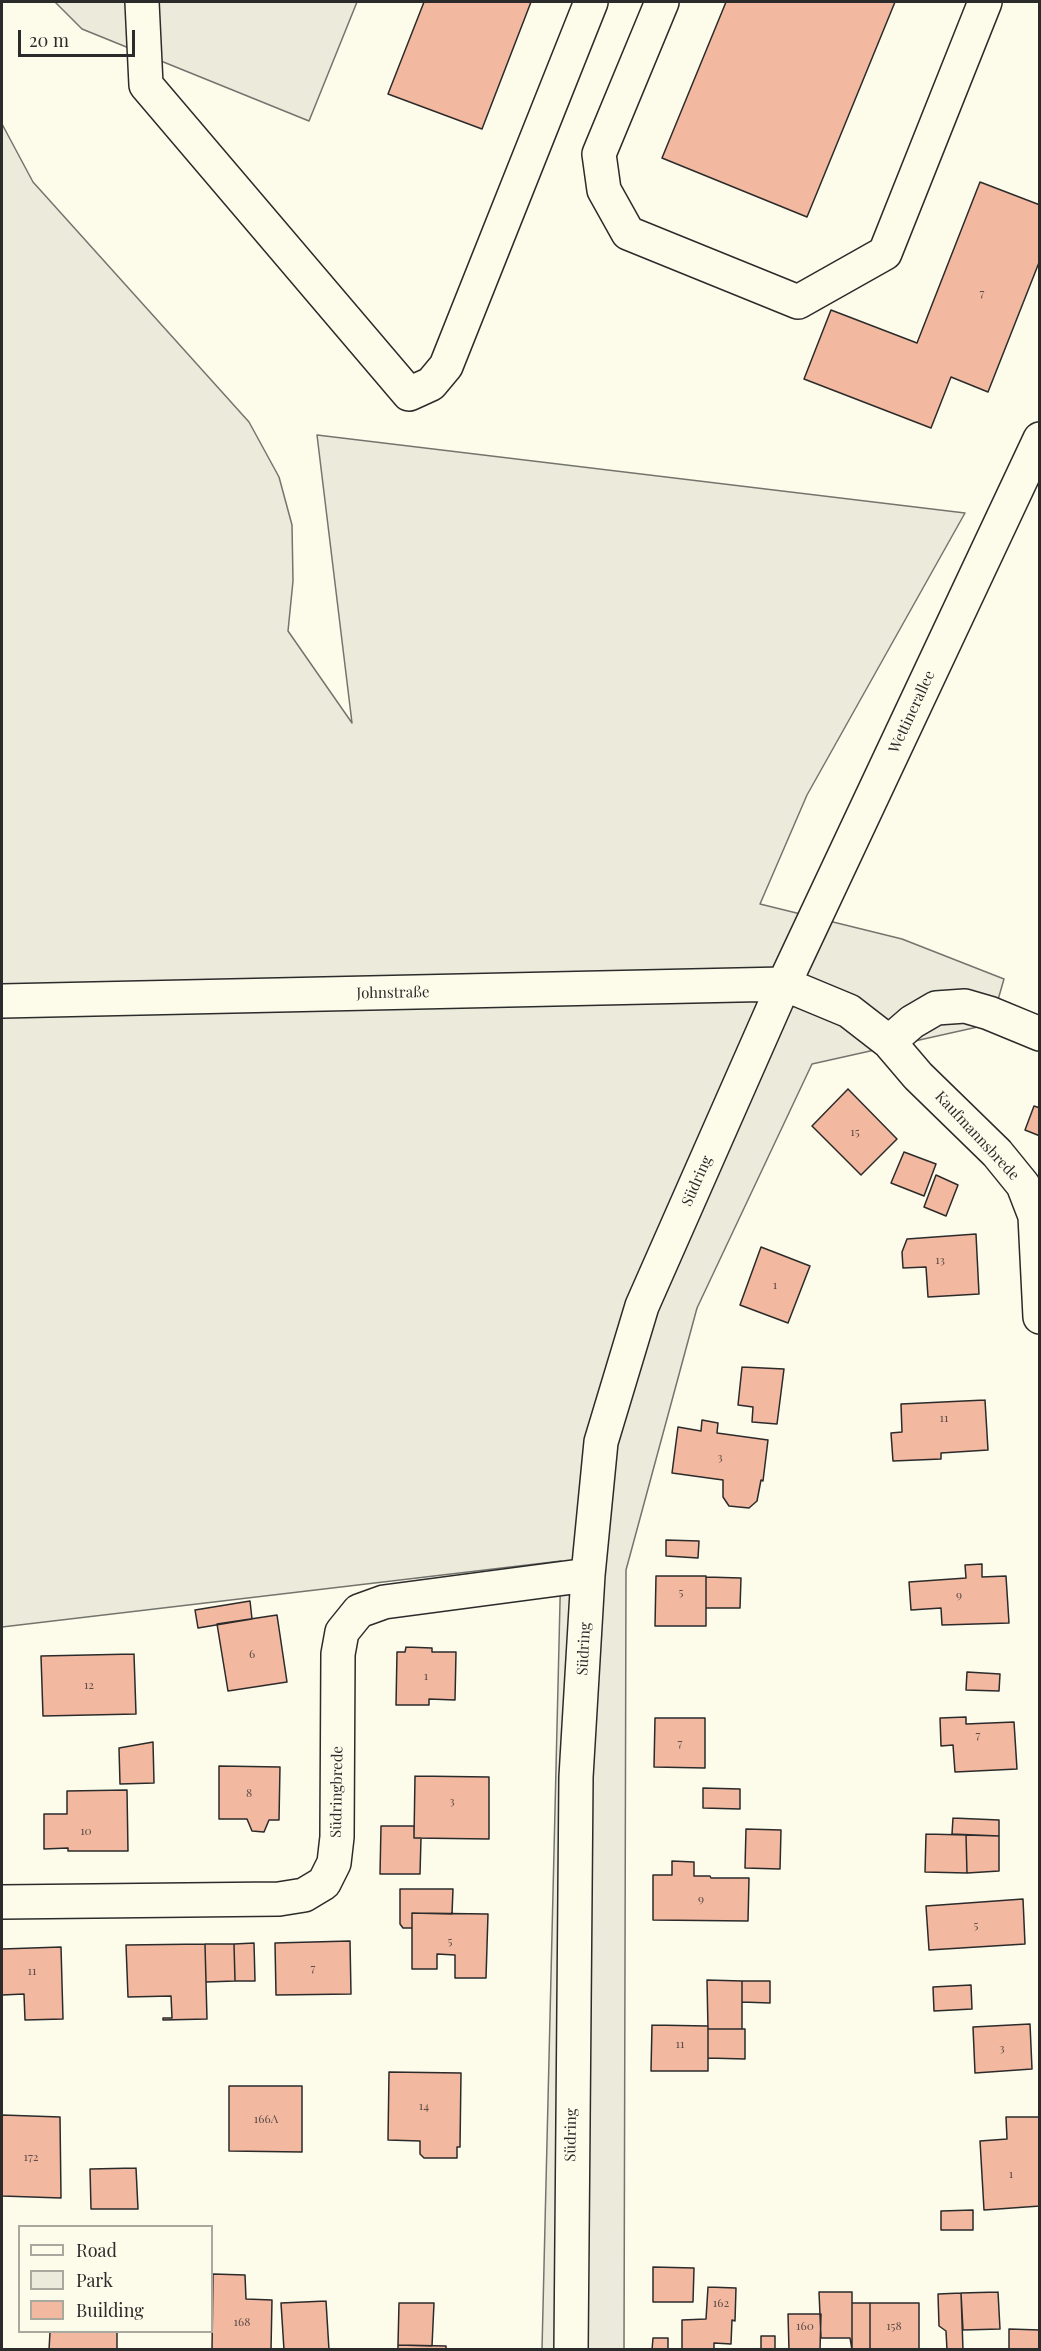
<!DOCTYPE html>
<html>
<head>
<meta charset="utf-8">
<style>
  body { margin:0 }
  #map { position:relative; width:1041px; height:2351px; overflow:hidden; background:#fdfbea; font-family:"Playfair Display",serif }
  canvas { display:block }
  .frame { position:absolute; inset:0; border:3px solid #2b2b2b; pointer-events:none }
  .legend { position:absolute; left:18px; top:2225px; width:195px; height:108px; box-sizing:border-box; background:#fdfbea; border:2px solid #a9a89e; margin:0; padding:8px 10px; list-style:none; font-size:18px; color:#2b2b2b }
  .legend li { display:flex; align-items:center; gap:12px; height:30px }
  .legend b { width:30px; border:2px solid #a9a89e }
  .scale { position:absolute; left:18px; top:30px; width:117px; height:27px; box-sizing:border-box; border:3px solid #2b2b2b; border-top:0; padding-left:8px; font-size:18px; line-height:21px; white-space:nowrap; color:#2b2b2b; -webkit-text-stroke:4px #fdfbea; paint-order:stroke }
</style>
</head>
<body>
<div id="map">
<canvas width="1041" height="2351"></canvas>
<div class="frame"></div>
<ul class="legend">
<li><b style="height:8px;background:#fdfbea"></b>Road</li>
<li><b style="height:16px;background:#ecebdb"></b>Park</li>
<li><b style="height:16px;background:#f2b8a0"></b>Building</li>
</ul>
<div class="scale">20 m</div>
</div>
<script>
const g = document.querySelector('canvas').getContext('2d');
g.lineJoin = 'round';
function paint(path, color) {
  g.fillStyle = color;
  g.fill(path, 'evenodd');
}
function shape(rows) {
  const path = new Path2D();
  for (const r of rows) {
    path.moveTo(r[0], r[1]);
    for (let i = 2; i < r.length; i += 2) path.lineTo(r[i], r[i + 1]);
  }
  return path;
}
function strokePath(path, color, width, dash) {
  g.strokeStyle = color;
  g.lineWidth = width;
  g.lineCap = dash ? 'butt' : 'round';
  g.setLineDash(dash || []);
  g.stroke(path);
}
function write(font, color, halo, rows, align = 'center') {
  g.font = font + ' "Playfair Display",serif';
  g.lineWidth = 4.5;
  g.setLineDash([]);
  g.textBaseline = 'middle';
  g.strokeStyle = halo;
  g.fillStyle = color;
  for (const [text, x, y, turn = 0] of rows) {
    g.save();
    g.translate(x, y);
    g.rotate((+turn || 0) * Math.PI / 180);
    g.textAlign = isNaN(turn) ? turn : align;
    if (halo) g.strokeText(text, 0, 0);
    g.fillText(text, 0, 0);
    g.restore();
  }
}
const green = shape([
  [2,124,33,182,249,422,279,477,292,525,293,581,288,631,352,723,317,435,965,513,807,795,760,904,902,939,1004,979,991,1024,812,1064,697,1308,626,1570,624,2349,542,2349,561,1561,2,1627,2,124]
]);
paint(green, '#ecebdb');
strokePath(green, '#74746e', 1.5);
const parking = shape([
  [55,2,357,2,309,121,82,29,55,2]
]);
paint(parking, '#eceadb');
strokePath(parking, '#74746e', 1.5);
const building = shape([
  [424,2,531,2,482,129,388,94,424,2],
  [726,2,895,2,807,217,662,158,726,2],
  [980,182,1040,205,1040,260,988,392,951,377,931,428,804,379,831,310,917,343,980,182],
  [848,1089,897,1139,861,1175,812,1126,848,1089],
  [1034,1106,1040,1108,1040,1136,1025,1130,1034,1106],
  [904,1152,936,1164,924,1196,891,1183,904,1152],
  [936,1175,958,1185,946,1216,924,1207,936,1175],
  [976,1234,979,1294,928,1297,926,1267,903,1268,902,1252,907,1239,976,1234],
  [761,1247,810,1266,788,1323,740,1305,761,1247],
  [742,1367,784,1369,777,1424,752,1422,753,1407,738,1405,742,1367],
  [985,1400,988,1450,941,1453,941,1459,893,1461,891,1433,902,1432,901,1404,985,1400],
  [702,1420,718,1423,717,1433,768,1440,763,1481,761,1480,757,1501,749,1508,729,1506,723,1497,723,1480,672,1473,678,1427,701,1431,702,1420],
  [666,1540,699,1541,698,1558,666,1556,666,1540],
  [982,1564,982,1577,1006,1576,1009,1623,942,1625,941,1608,911,1610,909,1582,966,1578,965,1565,982,1564],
  [656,1576,706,1576,706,1626,655,1626,656,1576],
  [706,1577,741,1578,740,1608,706,1608,706,1577],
  [250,1601,252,1619,198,1628,195,1610,250,1601],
  [277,1615,287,1682,228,1691,217,1624,277,1615],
  [406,1647,432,1648,432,1652,456,1652,455,1700,429,1699,429,1705,396,1705,397,1652,405,1652,406,1647],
  [134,1654,136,1714,43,1716,41,1656,134,1654],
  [967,1672,1000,1674,999,1691,966,1690,967,1672],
  [966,1717,966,1724,1014,1722,1017,1769,955,1772,953,1745,941,1746,940,1718,966,1717],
  [655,1718,705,1718,705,1768,654,1767,655,1718],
  [153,1742,154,1783,120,1784,119,1748,153,1742],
  [219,1766,280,1767,279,1820,269,1820,264,1832,252,1831,247,1819,219,1819,219,1766],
  [415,1776,489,1777,489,1839,414,1838,415,1776],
  [703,1788,740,1789,740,1809,703,1808,703,1788],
  [127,1790,128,1851,68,1851,68,1848,44,1849,44,1814,67,1814,67,1791,127,1790],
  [953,1818,999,1820,999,1836,952,1834,953,1818],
  [381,1826,414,1826,414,1838,421,1838,420,1874,380,1874,381,1826],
  [746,1829,781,1830,780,1869,745,1868,746,1829],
  [926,1834,966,1835,967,1873,925,1872,926,1834],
  [966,1835,999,1836,999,1871,967,1873,966,1835],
  [672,1861,694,1862,694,1876,710,1876,711,1878,749,1878,748,1921,653,1920,653,1875,672,1875,672,1861],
  [400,1889,453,1889,452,1914,412,1913,412,1928,403,1928,400,1924,400,1889],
  [1023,1899,1025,1944,929,1950,926,1906,1023,1899],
  [412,1913,488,1914,486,1978,455,1978,455,1955,437,1954,437,1969,412,1969,412,1913],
  [350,1941,351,1994,276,1995,275,1943,350,1941],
  [254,1943,255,1981,235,1981,234,1944,254,1943],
  [205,1944,207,2019,163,2020,163,2018,172,2018,171,1996,128,1997,126,1945,205,1944],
  [205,1944,234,1944,235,1981,206,1982,205,1944],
  [61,1947,63,2019,25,2020,24,1994,2,1995,2,1949,61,1947],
  [707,1980,742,1981,742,2029,708,2029,707,1980],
  [742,1981,770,1981,770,2003,742,2002,742,1981],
  [971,1985,972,2009,934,2011,933,1987,971,1985],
  [1030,2024,1032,2069,975,2073,973,2027,1030,2024],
  [652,2025,708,2026,708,2071,651,2071,652,2025],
  [708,2029,745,2029,745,2059,708,2058,708,2029],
  [389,2072,461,2073,460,2147,457,2147,457,2158,424,2158,420,2154,420,2141,388,2140,389,2072],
  [229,2086,302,2086,302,2152,229,2151,229,2086],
  [2,2115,60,2117,61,2198,2,2196,2,2115],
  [1006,2117,1040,2117,1040,2206,984,2210,980,2141,1007,2139,1006,2117],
  [136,2168,138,2209,91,2209,90,2169,136,2168],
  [973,2210,973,2230,941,2230,941,2211,973,2210],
  [653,2267,694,2268,693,2302,653,2302,653,2267],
  [213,2274,245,2275,246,2299,272,2300,271,2350,212,2350,213,2274],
  [708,2287,736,2288,735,2321,732,2320,731,2344,714,2343,714,2350,682,2350,682,2320,706,2319,708,2287],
  [819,2292,852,2292,852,2350,850,2338,821,2338,819,2292],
  [998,2292,1000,2329,963,2330,961,2293,998,2292],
  [961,2293,963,2350,947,2350,946,2331,939,2326,938,2294,961,2293],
  [326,2301,329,2350,284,2350,281,2303,326,2301],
  [399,2303,434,2303,432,2346,398,2345,399,2303],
  [852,2303,870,2303,870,2350,852,2350,852,2303],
  [870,2303,919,2303,919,2350,870,2350,870,2303],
  [788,2314,821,2314,820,2350,789,2350,788,2314],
  [1009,2329,1040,2330,1040,2350,1009,2350,1009,2329],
  [50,2332,117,2332,117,2350,49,2350,50,2332],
  [761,2336,775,2336,775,2350,761,2350,761,2336],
  [653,2338,668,2338,668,2350,652,2350,653,2338],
  [398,2345,446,2346,446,2350,398,2350,398,2345]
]);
paint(building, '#f2b8a0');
strokePath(building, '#2b2b2b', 1.5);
const minor = shape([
  [142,2,146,85,409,394,431,384,446,366,591,2],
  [662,2,599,154,604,190,628,233,798,302,885,253,985,2],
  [2,1001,784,984,849,1011,889,1042,918,1076,997,1153,1023,1185,1035,1216,1040,1317],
  [889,1042,912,1022,936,1008,965,1006,989,1013,1040,1034],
  [2,1902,279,1899,304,1895,324,1883,334,1863,337,1837,338,1654,342,1632,359,1611,384,1602,588,1575],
  [571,2350,576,1777,588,1575,601,1442,642,1306,784,984,1040,439]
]);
strokePath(minor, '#2b2b2b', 36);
strokePath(minor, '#fdfbea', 33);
write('12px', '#5d4e48', null, [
  ["7",982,293],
  ["15",855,1132],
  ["13",940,1260],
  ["1",775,1285],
  ["11",944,1418],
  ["3",720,1457],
  ["5",681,1592],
  ["9",959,1595],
  ["6",252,1654],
  ["1",426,1676],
  ["12",89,1685],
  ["7",978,1735],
  ["7",680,1743],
  ["8",249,1793],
  ["3",452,1801],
  ["10",86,1831],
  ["9",701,1899],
  ["5",976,1925],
  ["5",450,1941],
  ["7",313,1968],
  ["11",32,1971],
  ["11",680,2044],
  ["3",1002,2048],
  ["14",424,2106],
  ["166A",266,2119],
  ["172",31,2157],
  ["1",1011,2174],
  ["162",721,2303],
  ["168",242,2322],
  ["160",805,2326],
  ["158",894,2326]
]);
write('15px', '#2b2b2b', '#fdfbea', [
  ["Wettinerallee",912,712,-65],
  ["Johnstraße",393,993,-1],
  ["Kaufmannsbrede",977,1136,47],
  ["Südring",697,1181,-66],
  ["Südring",584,1649,-87],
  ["Südringbrede",337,1792,-89],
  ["Südring",571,2135,-89]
]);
</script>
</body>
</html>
